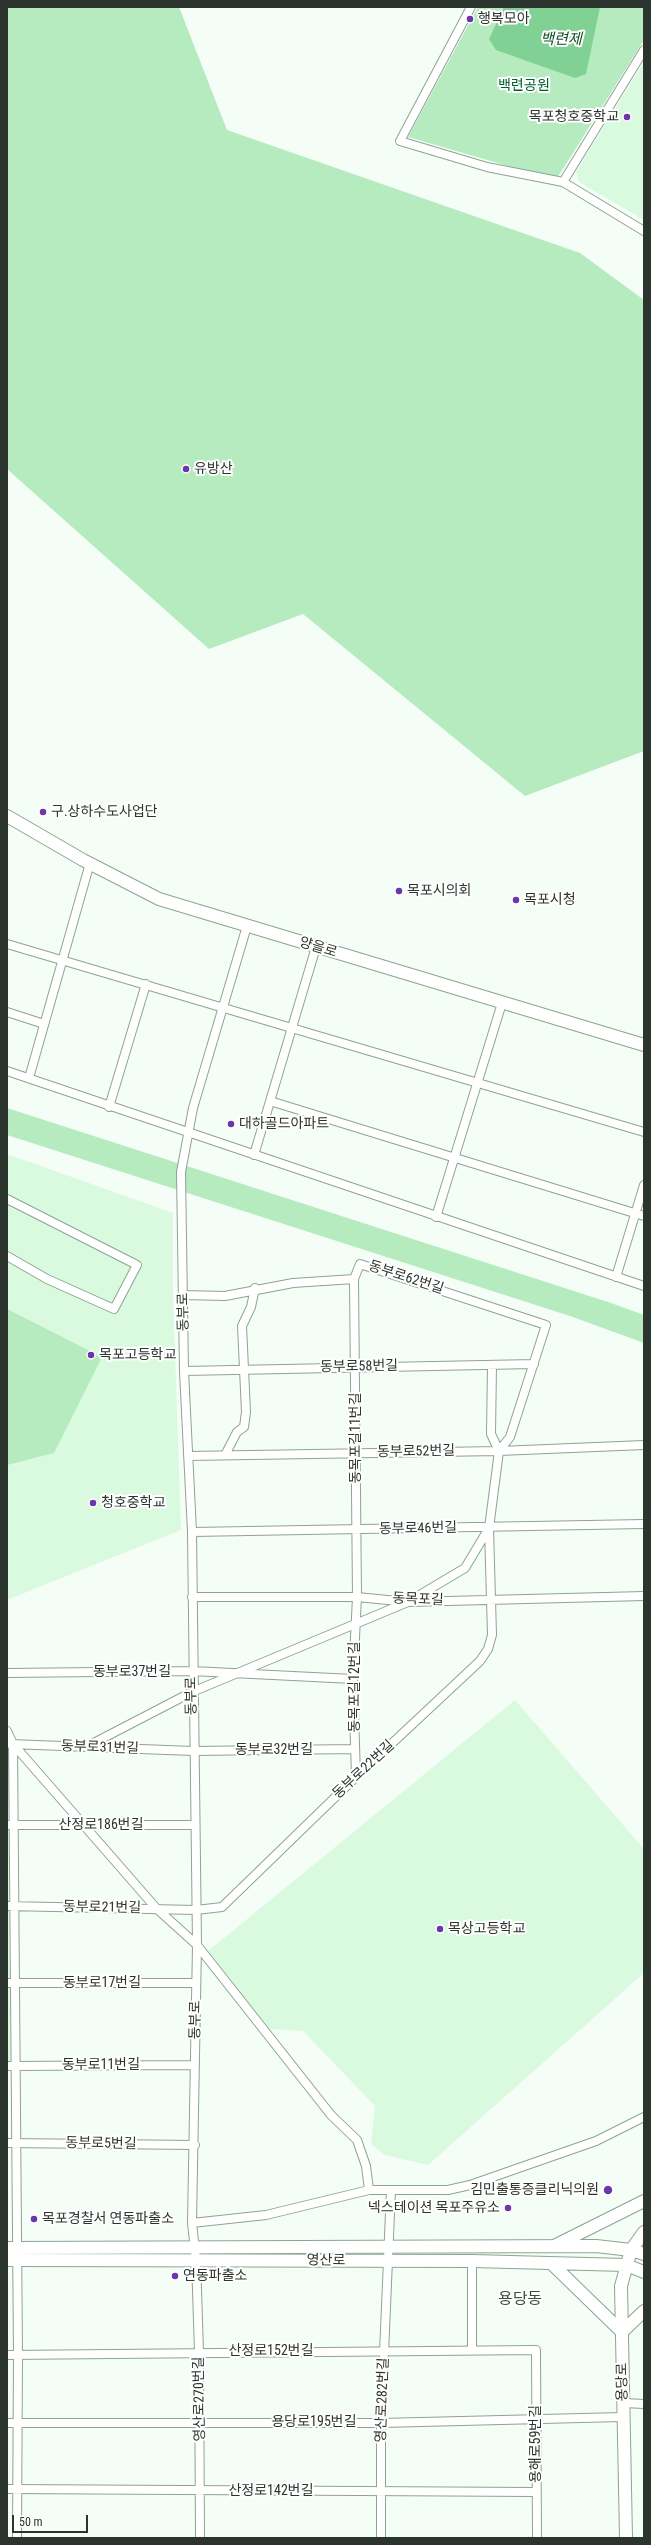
<!DOCTYPE html>
<html>
<head>
<meta charset="utf-8">
<style>
  body { margin:0 }
  #map { position:relative; width:651px; height:2545px; overflow:hidden; background:#f4fef6; font-family:"Roboto Condensed",sans-serif }
  canvas { display:block }
  .frame { position:absolute; inset:0; border:8px solid #2b352d; pointer-events:none }
  .scale { position:absolute; left:12px; top:2515px; width:76px; height:18px; box-sizing:border-box; border:2px solid #2b352d; border-top:0; padding-left:5px; font-size:12px; line-height:14px; white-space:nowrap; color:#2b352d; -webkit-text-stroke:3px #fff; paint-order:stroke }
</style>
</head>
<body>
<div id="map">
<canvas width="651" height="2545"></canvas>
<div class="frame"></div>
<div class="scale">50 m</div>
</div>
<script>
const g = document.querySelector('canvas').getContext('2d');
g.lineJoin = 'round';
function paint(path, color) {
  g.fillStyle = color;
  g.fill(path, 'evenodd');
}
function shape(rows) {
  const path = new Path2D();
  for (const r of rows) {
    path.moveTo(r[0], r[1]);
    for (let i = 2; i < r.length; i += 2) path.lineTo(r[i], r[i + 1]);
  }
  return path;
}
function strokePath(path, color, width, dash) {
  g.strokeStyle = color;
  g.lineWidth = width;
  g.lineCap = dash ? 'butt' : 'round';
  g.setLineDash(dash || []);
  g.stroke(path);
}
function write(font, color, halo, rows, align = 'center') {
  g.font = font + ' "Roboto Condensed","Noto Sans KR",sans-serif';
  g.lineWidth = 4;
  g.setLineDash([]);
  g.textBaseline = 'middle';
  g.strokeStyle = halo;
  g.fillStyle = color;
  for (const [text, x, y, turn = 0] of rows) {
    g.save();
    g.translate(x, y);
    g.rotate((+turn || 0) * Math.PI / 180);
    g.textAlign = isNaN(turn) ? turn : align;
    if (halo) g.strokeText(text, 0, 0);
    g.fillText(text, 0, 0);
    g.restore();
  }
}
paint(shape([
  [644,62,644,220,579,182,576,172],
  [7,1154,173,1213,173,1290,181,1530,7,1600],
  [515,1700,644,1849,644,1973,428,2165,385,2155,371,2144,375,2106,303,2031,269,2029,208,1951],
  [7,1825,12,1825,16,2068,7,2068]
]), '#dafadf');
paint(shape([
  [7,7,179,7,227,130,580,253,644,300,644,751,525,796,303,614,209,649,7,469],
  [478,7,644,7,644,40,556,180,408,137],
  [7,1108,611,1303,644,1315,644,1343,570,1316,7,1135],
  [7,1309,102,1357,54,1453,7,1465]
]), '#b5ebbf');
paint(shape([
  [504,7,600,7,586,74,575,78,496,50,489,39]
]), '#81d194');
const street = shape([
  [471,7,400,141,487,167,563,182,644,231],
  [563,182,644,50],
  [7,944,644,1132],
  [7,1012,44,1024],
  [7,1071,644,1286],
  [29,1078,90,863],
  [270,1101,644,1216],
  [109,1107,146,984],
  [254,1155,316,947],
  [7,1199,137,1265,114,1309,47,1279,7,1256],
  [436,1217,502,1003],
  [616,1277,644,1185],
  [184,1295,225,1296,293,1283,354,1279],
  [184,1371,534,1364],
  [225,1455,237,1432,244,1427,246,1412,242,1326,251,1307,255,1288],
  [188,1456,499,1451,644,1445],
  [192,1532,644,1524],
  [192,1597,357,1597,408,1602,644,1596],
  [7,1673,192,1671,353,1679],
  [7,1731,13,1744,156,1908,197,1945,331,2115,357,2140,366,2166,369,2190],
  [10,1744,193,1751,355,1749],
  [13,1744,18,2355,17,2538],
  [86,1747,192,1692,408,1602,465,1568,489,1528],
  [356,1777,353,1679,357,1597,354,1279,360,1264,546,1325,510,1437,499,1451],
  [8,1825,195,1825],
  [7,1906,196,1910,222,1907,356,1777,480,1661,488,1649,492,1635,489,1528,499,1451,491,1434,492,1365],
  [7,1983,196,1983],
  [7,2066,195,2065],
  [7,2143,195,2145],
  [192,2223,266,2215,369,2190,391,2190],
  [472,2350,472,2261],
  [7,2355,536,2350,537,2538],
  [624,2403,644,2404],
  [7,2423,381,2423,622,2417],
  [7,2489,536,2492],
  [200,2538,199,2352,196,2259,192,2223,197,1945,192,1532,184,1371,181,1172,193,1108,247,926],
  [381,2538,381,2423,391,2190,448,2190,470,2185,596,2141,644,2117]
]);
const secondary = shape([
  [7,816,83,860,159,899,644,1045],
  [556,2245,644,2201],
  [7,2248,596,2246,631,2250,644,2254],
  [7,2260,472,2261,626,2265,644,2272],
  [552,2264,622,2332,644,2311],
  [626,2538,621,2286,631,2250,644,2232]
]);
strokePath(street, '#8da491', 10);
strokePath(secondary, '#8da491', 14);
strokePath(street, '#fff', 8);
strokePath(secondary, '#fff', 12);
for (const [x, y, r, color] of [
  [470,19,4,"#6b35ab"],
  [627,117,4,"#6b35ab"],
  [186,469,4,"#6b35ab"],
  [43,812,4,"#6b35ab"],
  [399,891,4,"#6b35ab"],
  [516,900,4,"#6b35ab"],
  [231,1124,4,"#6b35ab"],
  [91,1355,4,"#6b35ab"],
  [93,1503,4,"#6b35ab"],
  [440,1929,4,"#6b35ab"],
  [608,2190,5,"#6b35ab"],
  [508,2208,4,"#6b35ab"],
  [34,2219,4,"#6b35ab"],
  [175,2276,4,"#6b35ab"]
]) {
  const dot = new Path2D();
  dot.arc(x, y, r, 0, 2 * Math.PI);
  g.fillStyle = color;
  g.fill(dot);
  strokePath(dot, '#fff', 1.5);
}
write('14px', '#2b352d', '#fff', [
  ["행복모아",478,19],
  ["목포청호중학교",619,117,"right"],
  ["유방산",194,469],
  ["구.상하수도사업단",51,812],
  ["목포시의회",407,891],
  ["목포시청",524,900],
  ["대하골드아파트",239,1124],
  ["목포고등학교",99,1355],
  ["청호중학교",101,1503],
  ["목상고등학교",448,1929],
  ["김민출통증클리닉의원",599,2190,"right"],
  ["넥스테이션 목포주유소",500,2208,"right"],
  ["목포경찰서 연동파출소",42,2219],
  ["연동파출소",183,2276]
], 'left');
write('14px', '#00612a', '#fff', [
  ["백련공원",524,86]
]);
write('14px', '#2b352d', '#fff', [
  ["양을로",318,948,17],
  ["동부로62번길",406,1278,18],
  ["동부로",184,1312,-91],
  ["동부로58번길",359,1367,-1],
  ["동목포길11번길",356,1438,-90],
  ["동부로52번길",416,1452,-1],
  ["동부로46번길",418,1529,-1],
  ["동목포길",418,1600,2],
  ["동부로37번길",132,1672],
  ["동목포길12번길",355,1687,-90],
  ["동부로",192,1696,-91],
  ["동부로31번길",100,1748,2],
  ["동부로32번길",274,1750],
  ["동부로22번길",364,1770,-43],
  ["산정로186번길",101,1825],
  ["동부로21번길",102,1908,1],
  ["동부로17번길",102,1983],
  ["동부로",196,2020,-89],
  ["동부로11번길",101,2065],
  ["동부로5번길",101,2144,1],
  ["영산로",326,2261,1],
  ["산정로152번길",271,2351],
  ["용당로",623,2382,-91],
  ["영산로270번길",200,2399,-91],
  ["영산로282번길",383,2400,-88],
  ["용당로195번길",314,2422],
  ["용해로59번길",536,2444,-90],
  ["산정로142번길",271,2491]
]);
write('italic 15px', '#124d26', '#fff', [
  ["백련제",561,40]
]);
write('16px', '#3a503e', '#fff', [
  ["용당동",520,2300]
]);
</script>
</body>
</html>
